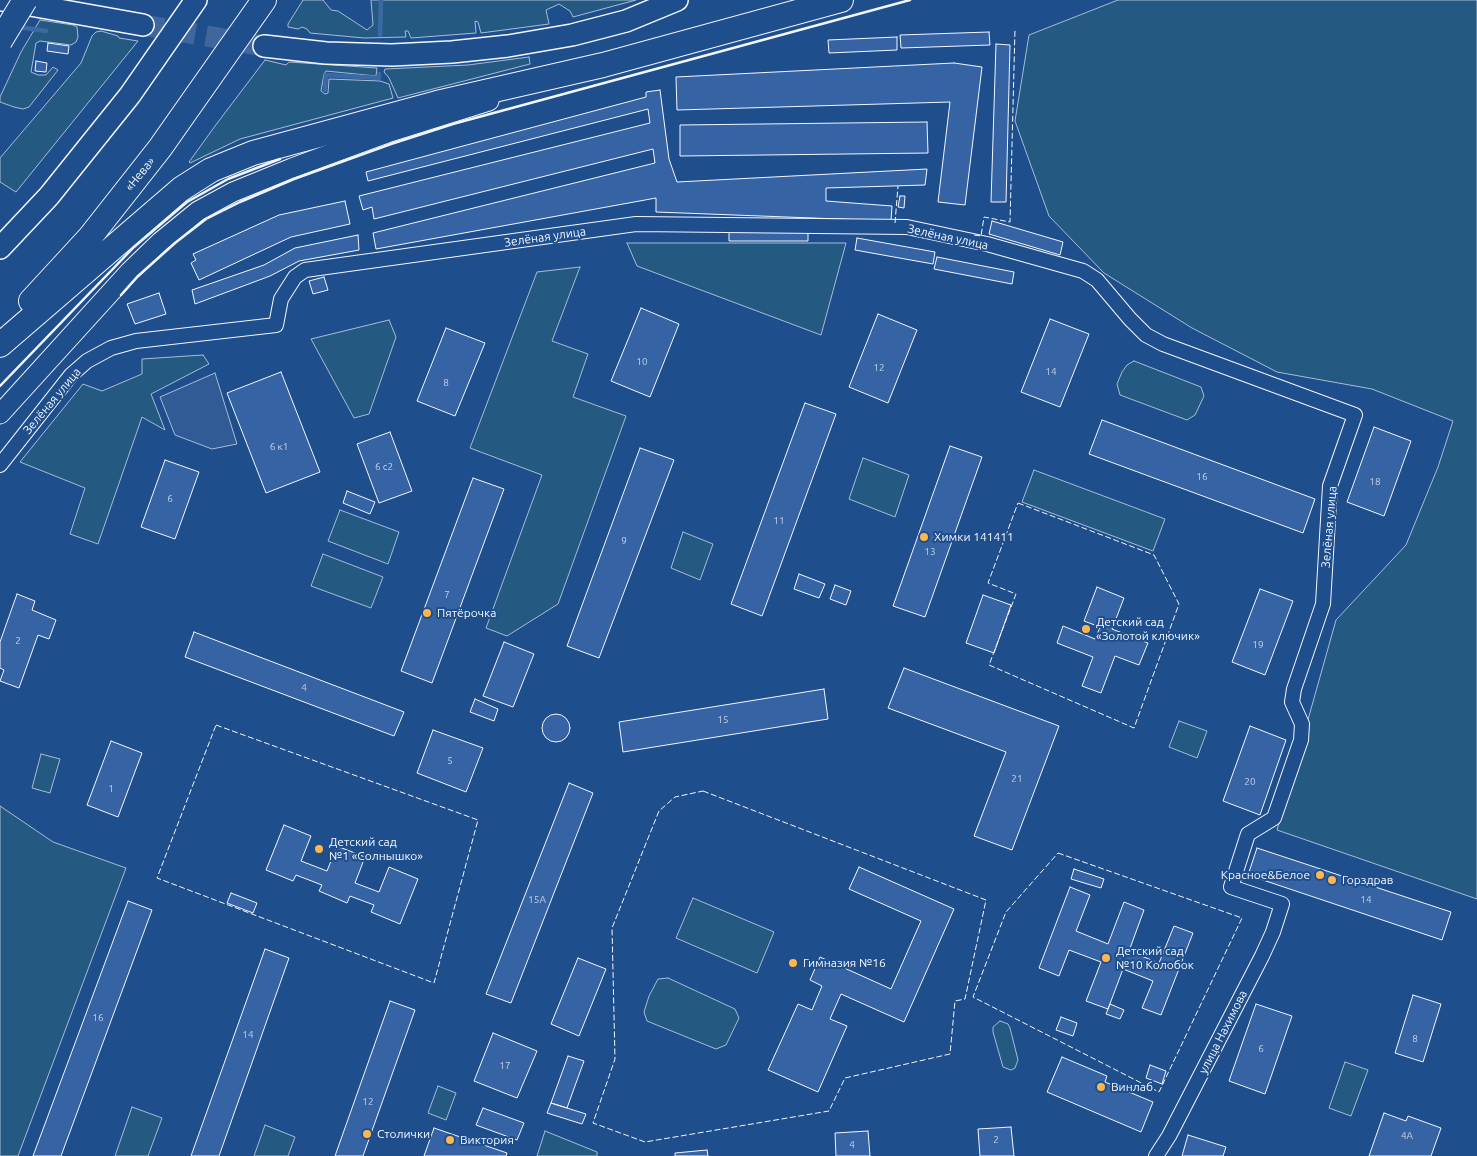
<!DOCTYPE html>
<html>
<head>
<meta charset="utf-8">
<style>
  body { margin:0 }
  canvas { display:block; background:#1f4e8c }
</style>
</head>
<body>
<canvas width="1477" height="1156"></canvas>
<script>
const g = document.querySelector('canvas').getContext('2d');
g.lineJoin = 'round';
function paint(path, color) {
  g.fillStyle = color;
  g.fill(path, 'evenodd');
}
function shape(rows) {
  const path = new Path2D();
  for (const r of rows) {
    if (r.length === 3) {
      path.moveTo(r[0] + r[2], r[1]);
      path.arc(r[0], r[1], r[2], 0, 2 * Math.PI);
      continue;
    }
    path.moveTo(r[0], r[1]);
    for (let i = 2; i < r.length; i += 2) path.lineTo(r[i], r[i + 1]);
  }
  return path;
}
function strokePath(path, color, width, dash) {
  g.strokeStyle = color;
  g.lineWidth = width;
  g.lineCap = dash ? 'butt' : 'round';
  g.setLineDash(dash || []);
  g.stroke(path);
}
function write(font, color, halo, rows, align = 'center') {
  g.font = font + ' Ubuntu,sans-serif';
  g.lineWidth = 4;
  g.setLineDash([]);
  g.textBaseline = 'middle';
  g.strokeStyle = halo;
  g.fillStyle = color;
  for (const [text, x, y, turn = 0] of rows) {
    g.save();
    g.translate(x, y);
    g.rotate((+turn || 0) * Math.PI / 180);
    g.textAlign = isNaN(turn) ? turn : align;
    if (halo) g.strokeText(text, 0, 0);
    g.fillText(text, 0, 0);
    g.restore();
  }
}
const green = shape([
  [303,0,323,0,331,10,338,11,367,30,373,25,371,0,636,0,573,17,570,11,559,4,546,10,549,24,481,33,478,22,475,21,476,33,411,38,408,31,405,31,406,37,364,38,310,33,307,29,302,27,298,29,288,27,288,24,303,0],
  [1118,0,1477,0,1477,899,1277,830,1336,620,1406,545,1438,467,1453,421,1372,389,1277,372,1192,328,1104,273,1049,216,1015,121,1029,35,1118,0],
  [40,20,73,25,77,27,78,37,76,42,71,45,40,41,36,43,31,72,38,75,46,75,53,67,58,70,29,107,23,109,14,107,0,102,0,97,21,52,40,20],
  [101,31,118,36,119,38,138,41,16,192,0,182,0,158,81,63,92,36,96,32,101,31],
  [529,57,530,64,398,98,389,78,384,72,385,69,468,65,529,57],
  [265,60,286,65,289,62,377,68,376,76,326,71,324,74,321,91,325,94,328,93,329,79,380,81,389,84,393,98,240,139,190,163,189,162,215,126,265,60],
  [627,243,846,243,821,335,637,266,627,243],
  [580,267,552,341,588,354,573,397,626,416,558,604,507,636,486,628,542,475,470,448,537,272,580,267],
  [389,320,396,337,369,414,354,418,311,339,389,320],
  [203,355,209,364,151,394,165,430,142,417,98,544,70,534,85,488,20,462,83,384,102,391,142,374,142,359,203,355],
  [1134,361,1201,387,1204,396,1195,415,1187,420,1120,395,1117,384,1122,372,1127,365,1134,361],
  [863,458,909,475,895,517,849,499,863,458],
  [1034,470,1165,519,1153,551,1022,502,1034,470],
  [340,510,399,532,388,564,328,541,340,510],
  [683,532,713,544,700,580,671,568,683,532],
  [323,554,383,577,371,608,311,586,323,554],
  [1179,721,1207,731,1197,758,1169,747,1179,721],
  [41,754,60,759,50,793,32,788,41,754],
  [0,806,53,842,126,868,18,1156,0,1156,0,806],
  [693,898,774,932,757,973,676,938,693,898],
  [668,978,735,1009,739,1018,726,1045,716,1049,647,1021,644,1012,649,996,658,979,668,978],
  [1000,1021,1008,1024,1010,1028,1018,1060,1015,1068,1011,1070,1003,1067,993,1032,993,1027,1000,1021],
  [1345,1062,1368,1070,1351,1116,1329,1108,1345,1062],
  [438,1086,456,1093,446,1120,428,1113,438,1086],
  [132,1107,162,1118,148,1156,115,1156,132,1107],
  [265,1125,295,1137,288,1156,254,1156,265,1125],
  [545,1131,597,1152,597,1156,537,1156,545,1131]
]);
paint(green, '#245a82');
strokePath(green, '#a8bbd7', 1);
const parking = shape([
  [215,373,237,444,212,449,175,435,160,397,215,373]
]);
paint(parking, '#305b95');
strokePath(parking, '#a8bbd7', 1);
strokePath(shape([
  [18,27,46,31],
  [380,35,381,0],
  [325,90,326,75,379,78,379,74]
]), '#3b69a3', 4.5);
const building = shape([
  [989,32,990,45,901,48,900,35,989,32],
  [897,37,897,50,829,53,828,40,897,37],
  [48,43,69,46,68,54,47,51,48,43],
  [996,44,1010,45,1006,202,991,202,996,44],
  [36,61,47,63,46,72,35,71,36,61],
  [954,63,982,67,965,205,938,202,950,102,677,110,676,77,954,63],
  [660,90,669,159,677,182,927,169,925,185,826,188,826,201,892,206,891,221,656,212,656,198,376,249,373,233,655,163,653,149,374,219,372,207,363,210,359,196,650,123,648,109,368,181,366,172,646,97,646,92,660,90],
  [927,122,928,153,680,156,680,125,927,122],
  [900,196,905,196,904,208,898,207,900,196],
  [345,201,350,224,291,237,199,280,191,263,196,260,193,254,279,215,345,201],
  [992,221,1063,242,1060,255,989,234,992,221],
  [729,229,808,229,808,241,729,241,729,229],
  [358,235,359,250,299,261,270,276,195,304,192,290,264,265,295,248,358,235],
  [857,238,935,252,933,264,855,250,857,238],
  [937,257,1014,272,1012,284,934,269,937,257],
  [324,277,328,290,313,294,309,281,324,277],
  [159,293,166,314,135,324,127,304,159,293],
  [641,308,679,324,650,397,611,381,641,308],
  [878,314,917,330,888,403,849,387,878,314],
  [1050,319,1089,334,1060,407,1021,392,1050,319],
  [446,328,485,343,455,416,417,401,446,328],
  [281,372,320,472,266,493,227,393,281,372],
  [805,403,836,414,762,616,731,604,805,403],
  [1102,420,1315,499,1303,533,1089,454,1102,420],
  [1374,427,1411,441,1384,516,1347,502,1374,427],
  [390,432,412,491,379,503,357,444,390,432],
  [950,446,982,457,925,617,893,606,950,446],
  [640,448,674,460,599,658,567,646,640,448],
  [165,460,199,472,175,539,141,527,165,460],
  [473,478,504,489,432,683,401,671,473,478],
  [347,491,375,502,370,514,343,503,347,491],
  [799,574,825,584,819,598,794,589,799,574],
  [835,585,851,591,846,605,830,599,835,585],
  [1097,587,1124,598,1112,629,1148,643,1139,665,1115,656,1101,693,1082,686,1093,657,1057,643,1063,626,1095,639,1100,627,1084,621,1097,587],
  [1260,589,1293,601,1265,675,1232,662,1260,589],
  [17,594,35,601,32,610,56,620,49,639,38,635,19,688,0,681,4,670,0,668,0,642,17,594],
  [983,595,1011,605,994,653,966,643,983,595],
  [194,632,404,712,394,736,185,657,194,632],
  [504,642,534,654,513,707,483,696,504,642],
  [904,668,1059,726,1012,850,974,836,1006,752,888,708,904,668],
  [824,689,828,719,623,752,619,722,824,689],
  [475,699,498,709,494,721,470,712,475,699],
  [556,728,14],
  [1250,726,1286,740,1260,815,1223,801,1250,726],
  [433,730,483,748,466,792,417,773,433,730],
  [111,741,142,753,118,817,87,805,111,741],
  [569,783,593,793,511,1003,486,994,569,783],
  [284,825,311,836,301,861,327,871,337,846,365,857,355,883,379,892,389,867,418,879,400,924,371,912,374,905,350,896,347,903,319,891,322,885,296,875,293,881,266,870,284,825],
  [1257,848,1451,912,1442,940,1248,875,1257,848],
  [859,867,954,909,904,1022,841,994,830,1019,847,1026,818,1092,768,1070,798,1004,812,1010,822,986,810,980,820,957,891,989,921,921,849,889,859,867],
  [1074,869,1104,879,1101,888,1071,879,1074,869],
  [1070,887,1090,895,1076,931,1108,944,1124,902,1144,910,1129,951,1159,963,1174,926,1193,933,1161,1015,1142,1008,1153,981,1123,969,1108,1009,1086,1001,1101,962,1069,950,1059,976,1039,968,1070,887],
  [231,893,257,903,253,913,227,903,231,893],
  [128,901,152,910,61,1156,33,1156,128,901],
  [265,949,289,958,219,1156,191,1156,265,949],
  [578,958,606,969,579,1036,551,1024,578,958],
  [1413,995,1441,1004,1423,1062,1395,1053,1413,995],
  [390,1001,415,1010,363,1156,335,1156,390,1001],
  [1110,1004,1124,1010,1120,1019,1106,1014,1110,1004],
  [1256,1004,1292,1016,1265,1094,1229,1081,1256,1004],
  [1061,1017,1077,1023,1073,1036,1056,1030,1061,1017],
  [493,1033,537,1051,517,1098,474,1081,493,1033],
  [568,1056,584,1061,567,1108,551,1103,568,1056],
  [1062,1057,1107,1076,1105,1082,1153,1102,1141,1132,1047,1092,1062,1057],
  [1150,1065,1166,1071,1162,1084,1146,1078,1150,1065],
  [551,1103,586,1114,582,1124,547,1113,551,1103],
  [483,1108,524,1123,517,1140,476,1125,483,1108],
  [1384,1113,1406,1121,1408,1116,1441,1128,1431,1156,1369,1156,1384,1113],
  [1011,1127,1014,1156,980,1156,978,1129,1011,1127],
  [434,1128,507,1153,506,1156,424,1156,434,1128],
  [868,1131,870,1156,836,1156,835,1133,868,1131],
  [1188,1135,1226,1147,1223,1156,1182,1156,1188,1135],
  [707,1150,708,1156,675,1156,675,1153,707,1150]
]);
paint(building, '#3563a3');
strokePath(building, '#f2f6ff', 1);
strokePath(shape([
  [143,25,264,46]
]), '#3f679d', 21, [21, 11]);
const street = shape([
  [0,465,71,375,87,361,111,348,136,341,276,325,281,299,295,277,305,270,636,224,907,227,987,244,1083,271,1097,280,1130,319,1146,335,1163,344,1355,415,1330,486,1323,604,1294,689,1292,702,1302,724,1301,740,1274,818,1248,834,1231,887,1282,904,1273,932,1262,956,1169,1136,1156,1156]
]);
const secondary = shape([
  [0,414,130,271,160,242,198,211,233,192,292,168,387,133,489,101]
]);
const primary = shape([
  [2,0,143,25],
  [264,46,326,53,392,55,452,52,508,46,572,35,626,21,677,0],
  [0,248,49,196,130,95,196,0]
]);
const highway = shape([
  [31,301,90,237,160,148,264,0],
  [0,345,181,189,211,170,253,153,437,103,603,65,841,0]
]);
strokePath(street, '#f2f6ff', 16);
strokePath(secondary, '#f2f6ff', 21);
strokePath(primary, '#f2f6ff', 24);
strokePath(highway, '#f2f6ff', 26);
strokePath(street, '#1f4e8c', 14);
strokePath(secondary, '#1f4e8c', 19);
strokePath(primary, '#1f4e8c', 21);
strokePath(highway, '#1f4e8c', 24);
const highwayBridge = shape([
  [0,41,25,0]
]);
strokePath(highwayBridge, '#f2f6ff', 26, []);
strokePath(highwayBridge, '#1f4e8c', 24);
strokePath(shape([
  [895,223,898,186],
  [974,235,981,236,984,217,1010,222,1015,29],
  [1018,503,1154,555,1179,604,1134,728,989,665,1016,594,988,583,1018,503],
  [216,725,478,820,434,983,157,878,216,725],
  [703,791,986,900,965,999,955,1001,950,1054,845,1078,829,1111,645,1142,593,1123,615,1059,612,928,659,811,675,797,703,791],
  [1058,853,1242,918,1159,1092,973,997,1006,912,1058,853]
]), '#f2f6ff', 1, [6, 2.5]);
strokePath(shape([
  [121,295,137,277,175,243,206,219,240,202,294,179,391,144,453,124,910,0],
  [0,386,134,247,187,202,228,179,280,159]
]), '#f2f6ff', 2.5);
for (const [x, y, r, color] of [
  [924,537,5,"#ffb74d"],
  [427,613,5,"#ffb74d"],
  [1086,629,5,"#ffb74d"],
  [319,849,5,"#ffb74d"],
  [1320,875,5,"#ffb74d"],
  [1332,880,5,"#ffb74d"],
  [1106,958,5,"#ffb74d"],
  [793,963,5,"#ffb74d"],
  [1101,1087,5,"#ffb74d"],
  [367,1134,5,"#ffb74d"],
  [450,1140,5,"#ffb74d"]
]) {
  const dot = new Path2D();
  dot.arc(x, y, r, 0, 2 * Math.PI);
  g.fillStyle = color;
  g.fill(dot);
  strokePath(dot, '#1f4e8c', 2);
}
write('10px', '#c3d1e8', null, [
  ["10",642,362],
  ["12",879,368],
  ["14",1051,372],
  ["8",446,383],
  ["6 к1",279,447],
  ["6 с2",384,467],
  ["16",1202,477],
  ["18",1375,482],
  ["6",170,499],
  ["11",779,521],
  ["9",624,541],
  ["13",930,552],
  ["7",447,595],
  ["2",18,641],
  ["19",1258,645],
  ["4",304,688],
  ["15",723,720],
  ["5",450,761],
  ["21",1017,779],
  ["20",1250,782],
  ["1",111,789],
  ["15А",537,900],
  ["14",1366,900],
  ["16",98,1018],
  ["14",248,1035],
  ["8",1415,1039],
  ["6",1261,1049],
  ["17",505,1066],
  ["12",368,1102],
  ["4А",1407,1136],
  ["2",996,1140],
  ["4",852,1145]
]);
write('12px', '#f2f6ff', '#1f4e8c', [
  ["«Нева»",140,174,-51],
  ["Зелёная улица",545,237,-8],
  ["Зелёная улица",948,237,12],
  ["Зелёная улица",52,401,-50],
  ["Зелёная улица",1329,527,-85],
  ["улица Нахимова",1223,1032,-63]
]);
write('12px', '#f2f6ff', '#1f4e8c', [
  ["Химки 141411",934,537],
  ["Пятёрочка",437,613],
  ["Детский сад",1096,622],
  ["«Золотой ключик»",1096,636],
  ["Детский сад",329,842],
  ["№1 «Солнышко»",329,856],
  ["Красное&Белое",1310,875,"right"],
  ["Горздрав",1342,880],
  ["Детский сад",1116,951],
  ["№10 Колобок",1116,965],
  ["Гимназия №16",803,963],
  ["Винлаб",1111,1087],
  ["Столички",377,1134],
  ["Виктория",460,1140]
], 'left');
</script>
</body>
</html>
